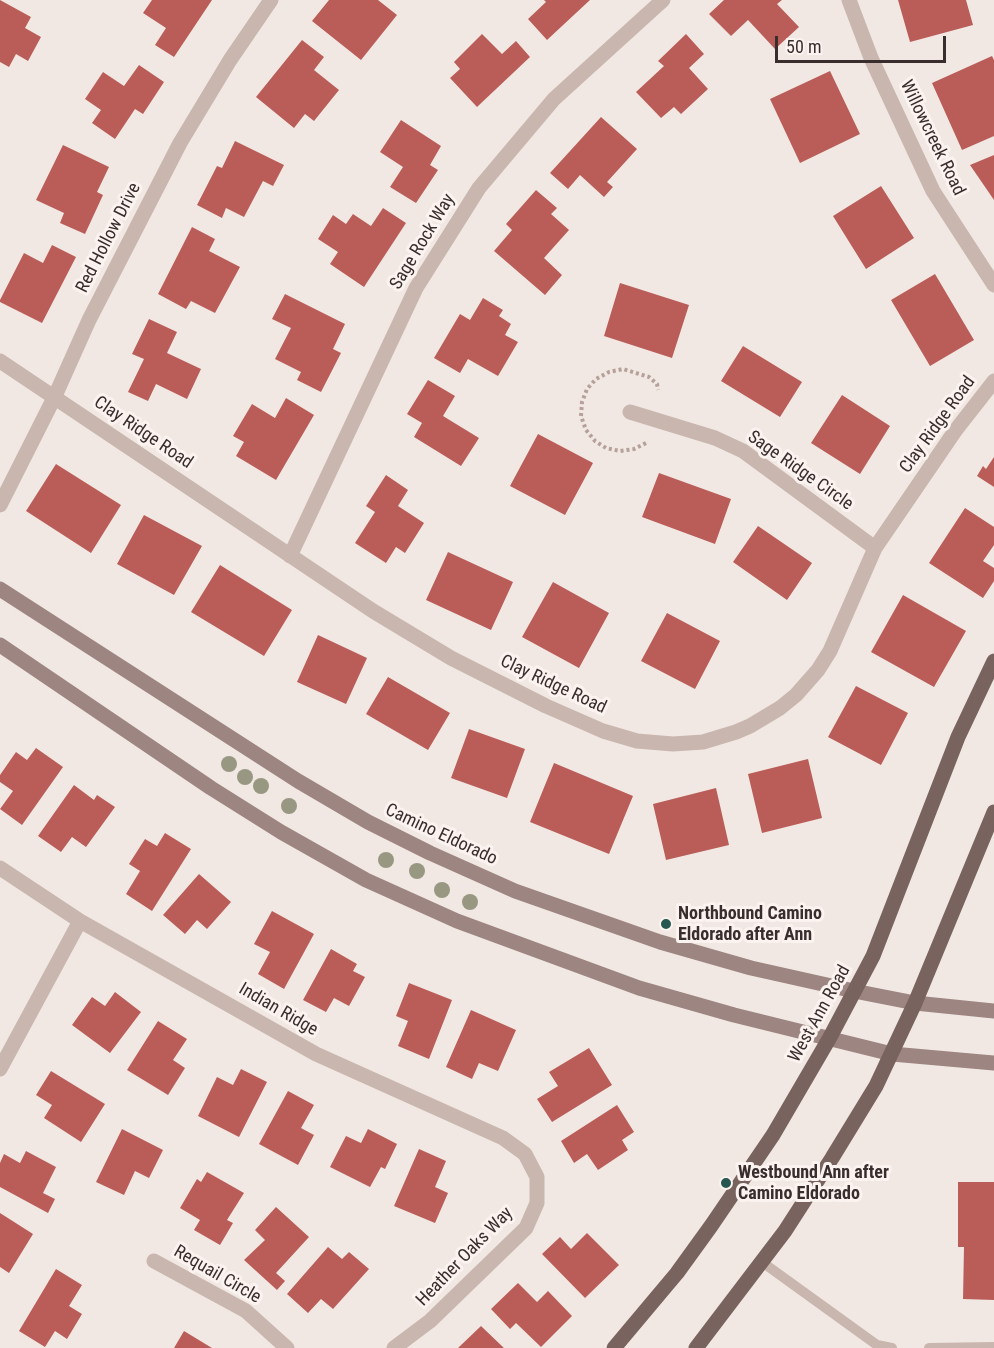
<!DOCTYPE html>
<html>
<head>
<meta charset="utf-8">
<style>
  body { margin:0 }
  #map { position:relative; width:994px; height:1348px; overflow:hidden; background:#f2e8e3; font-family:"Roboto Condensed",sans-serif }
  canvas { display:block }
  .scale { position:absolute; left:775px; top:36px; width:171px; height:27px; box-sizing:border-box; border:3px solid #392e2d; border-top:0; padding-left:8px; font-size:18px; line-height:21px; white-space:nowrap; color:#392e2d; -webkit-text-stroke:4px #faf3ef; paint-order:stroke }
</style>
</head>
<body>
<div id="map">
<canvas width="994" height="1348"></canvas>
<div class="scale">50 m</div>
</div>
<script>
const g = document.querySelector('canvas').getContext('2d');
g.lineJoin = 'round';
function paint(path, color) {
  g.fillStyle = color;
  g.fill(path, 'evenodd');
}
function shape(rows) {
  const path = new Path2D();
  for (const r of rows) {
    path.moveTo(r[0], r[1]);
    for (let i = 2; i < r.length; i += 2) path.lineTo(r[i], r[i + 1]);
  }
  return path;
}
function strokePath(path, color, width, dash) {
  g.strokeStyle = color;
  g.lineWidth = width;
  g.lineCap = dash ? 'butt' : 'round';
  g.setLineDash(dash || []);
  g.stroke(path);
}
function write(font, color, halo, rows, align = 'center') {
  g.font = font + ' "Roboto Condensed",sans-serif';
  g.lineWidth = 6;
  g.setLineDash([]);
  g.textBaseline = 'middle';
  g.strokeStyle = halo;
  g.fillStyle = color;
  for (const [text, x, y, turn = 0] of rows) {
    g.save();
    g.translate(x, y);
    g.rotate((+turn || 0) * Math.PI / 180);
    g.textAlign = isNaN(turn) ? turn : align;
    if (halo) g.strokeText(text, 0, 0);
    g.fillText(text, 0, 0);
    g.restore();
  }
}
paint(shape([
  [0,0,31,17,25,28,41,37,28,61,16,54,9,67,0,62],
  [152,0,212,0,174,57,155,45,166,28,143,13],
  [329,0,378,0,397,15,361,60,312,21],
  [544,0,590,0,547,40,528,19,546,2],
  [724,0,782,0,777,4,799,27,775,49,748,20,731,36,709,14],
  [898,0,966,0,973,25,910,42],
  [482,34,502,54,516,41,530,57,477,107,450,78,460,69,454,62],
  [686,34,704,54,689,68,708,89,681,114,674,107,661,118,636,92,664,66,658,61],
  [302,40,324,57,314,70,339,90,314,121,305,114,294,128,256,97],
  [992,56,994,60,994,136,962,150,932,83],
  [139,65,164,82,143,114,135,109,115,139,92,123,101,110,85,99,103,72,124,86],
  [830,71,860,134,800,163,770,99],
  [601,117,637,149,607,182,613,187,604,197,580,175,568,189,550,173],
  [401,120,441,146,430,165,438,170,416,203,390,187,403,167,380,152],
  [235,141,284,165,273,186,263,181,244,217,226,208,222,218,197,205,217,166,222,168],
  [63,145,109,167,97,192,103,195,85,234,60,223,64,213,36,200],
  [994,155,994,200,970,165],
  [881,186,914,238,866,269,833,216],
  [536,190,557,208,551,214,569,230,544,258,562,275,545,295,494,251,512,230,506,224],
  [383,208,406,223,364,287,330,264,338,252,318,239,333,215,346,224,353,214,371,226],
  [192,227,215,239,209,251,240,267,215,313,191,301,186,309,158,294],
  [52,245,76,257,42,323,0,302,0,300,24,253,43,263],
  [935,274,974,340,930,366,891,300],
  [620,283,689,305,672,358,604,336],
  [285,294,345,324,333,349,341,353,321,392,297,380,301,372,275,359,291,328,272,319],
  [483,298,503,310,499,316,511,324,505,335,518,342,498,376,468,359,460,373,434,358,460,314,470,320],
  [149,319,177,332,167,353,201,369,187,399,156,384,148,401,128,392,144,359,132,354],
  [743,346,802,382,780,417,721,381],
  [428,380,455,396,443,416,479,438,461,466,414,437,422,423,407,414],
  [842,395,890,426,860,474,811,443],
  [286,398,314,415,276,480,236,456,244,442,233,436,252,404,275,418],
  [538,434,593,463,565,515,510,486],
  [994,457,994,487,977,476,983,466,986,469],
  [56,464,121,505,91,553,26,511],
  [659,473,731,499,715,544,642,517],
  [386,475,408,490,398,506,424,523,405,553,396,547,386,563,355,543,375,512,366,506],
  [965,508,994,527,994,545,983,561,994,568,994,581,983,598,929,563],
  [144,515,202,546,174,595,117,564],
  [758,526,812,563,787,600,733,562],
  [448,552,513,582,491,630,426,600],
  [220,565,292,610,264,656,191,612],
  [553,582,609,613,579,668,522,637],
  [903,595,966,631,934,687,871,652],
  [667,613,720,641,695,689,641,661],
  [318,635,367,658,346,704,297,682],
  [388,677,450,713,428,750,366,714],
  [856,686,908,713,881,765,828,737],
  [469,729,525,749,507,798,451,778],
  [36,748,63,767,22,825,0,809,13,791,0,782,0,775,16,752,27,760],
  [808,759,822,818,762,833,748,774],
  [554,763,633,796,609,854,530,822],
  [74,785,94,800,97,795,115,807,86,847,72,837,61,852,38,836],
  [716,788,729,845,666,860,653,804],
  [165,833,191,849,152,911,126,894,140,871,129,864,145,839,157,846],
  [199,874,231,902,207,929,197,920,185,934,163,915],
  [272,911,314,934,284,989,258,974,270,952,254,944],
  [331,949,357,964,353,971,365,977,349,1006,334,998,326,1012,303,1000],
  [409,983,452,1000,429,1059,398,1046,408,1021,396,1016],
  [115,992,141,1012,110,1053,72,1025,92,997,105,1006],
  [471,1010,516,1030,498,1071,479,1063,472,1079,446,1067],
  [158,1021,187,1039,173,1060,185,1068,168,1095,127,1070],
  [589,1048,612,1085,552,1122,537,1099,558,1086,549,1072],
  [241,1069,267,1082,239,1137,198,1116,217,1077,233,1085],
  [51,1071,105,1104,81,1142,44,1118,52,1105,36,1095],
  [288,1091,314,1105,301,1128,314,1135,298,1165,259,1144],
  [617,1105,634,1132,622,1140,628,1150,598,1170,587,1154,574,1163,561,1141],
  [122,1129,163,1150,149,1178,135,1171,124,1195,96,1182],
  [368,1129,397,1144,385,1169,381,1167,370,1187,330,1167,346,1136,361,1143],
  [419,1149,446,1161,435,1187,448,1193,435,1223,394,1206],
  [26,1151,56,1167,43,1193,55,1199,48,1213,0,1187,0,1163,4,1154,20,1163],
  [207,1172,244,1193,227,1220,233,1223,220,1245,194,1230,200,1220,180,1208,197,1179,201,1182],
  [958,1182,994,1182,994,1300,963,1299,964,1247,958,1247],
  [276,1207,309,1237,276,1273,285,1281,277,1290,244,1260,265,1240,255,1230],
  [0,1213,33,1234,9,1273,0,1267],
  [587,1233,619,1265,585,1298,542,1254,560,1237,571,1249],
  [328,1247,342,1259,349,1252,369,1269,333,1309,321,1299,308,1313,287,1294],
  [56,1269,82,1285,69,1306,82,1314,67,1339,55,1331,45,1347,19,1331],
  [518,1283,537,1302,548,1291,572,1316,541,1347,516,1323,510,1329,491,1309],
  [481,1326,504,1348,458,1348],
  [184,1331,212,1348,174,1348]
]), '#ba5d58');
strokePath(shape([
  [646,443,634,449,620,451,606,448,595,441,586,430,581,416,582,402,587,389,596,379,609,372,623,369,649,377,657,384,658,390]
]), '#b5a09a', 4, [3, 3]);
strokePath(shape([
  [762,1262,877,1345,892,1348],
  [929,1348,994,1347]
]), '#c9b6af', 10);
strokePath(shape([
  [849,0,871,58,933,191,994,285],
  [0,361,373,611,451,658,546,706,603,731,637,741,673,744,703,742,736,732,750,726,780,708,796,695,818,670,830,651,875,548,955,431,994,381],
  [630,412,715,438,743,451,875,548],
  [0,505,55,396,89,320,180,143,230,60,271,0],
  [290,556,416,288,479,188,554,99,663,0],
  [0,868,80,921,316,1054,503,1138,525,1154,537,1177,537,1203,526,1228,430,1321,394,1348],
  [0,1069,80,921],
  [154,1261,246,1311,287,1348]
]), '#c9b6af', 15);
strokePath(shape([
  [0,589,298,781,368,822,430,853,515,891,660,942,751,968,854,991,915,1003,994,1011],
  [0,645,211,788,281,832,366,880,457,921,639,988,734,1015,892,1054,994,1063]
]), '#9d8581', 15);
strokePath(shape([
  [614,1348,677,1273,711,1226,773,1135,829,1039,873,956,958,737,994,661],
  [696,1348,785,1231,832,1158,876,1086,915,1003,994,812]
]), '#79635f', 15);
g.fillStyle = '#989782';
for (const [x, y] of [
  [229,764],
  [245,777],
  [261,786],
  [289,806],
  [386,860],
  [417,871],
  [442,890],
  [470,902]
]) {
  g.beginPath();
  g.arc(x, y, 8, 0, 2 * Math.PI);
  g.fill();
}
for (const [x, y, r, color] of [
  [666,924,6,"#265750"],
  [726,1183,6,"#265750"]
]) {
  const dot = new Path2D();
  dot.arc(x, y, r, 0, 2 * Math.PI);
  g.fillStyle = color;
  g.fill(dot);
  strokePath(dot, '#faf3ef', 2);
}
write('18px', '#392e2d', '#faf3ef', [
  ["Willowcreek Road",932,138,64],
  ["Red Hollow Drive",109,238,-63],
  ["Sage Rock Way",423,242,-59],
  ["Clay Ridge Road",938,425,-54],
  ["Clay Ridge Road",143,433,34],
  ["Sage Ridge Circle",800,471,35],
  ["Clay Ridge Road",553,685,25],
  ["Camino Eldorado",441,835,25],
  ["Indian Ridge",278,1010,30],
  ["West Ann Road",820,1014,-61],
  ["Heather Oaks Way",465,1257,-46],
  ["Requail Circle",217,1275,30]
]);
write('bold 18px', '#392e2d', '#faf3ef', [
  ["Northbound Camino",678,914],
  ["Eldorado after Ann",678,935],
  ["Westbound Ann after",738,1173],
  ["Camino Eldorado",738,1194]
], 'left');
</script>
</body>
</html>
